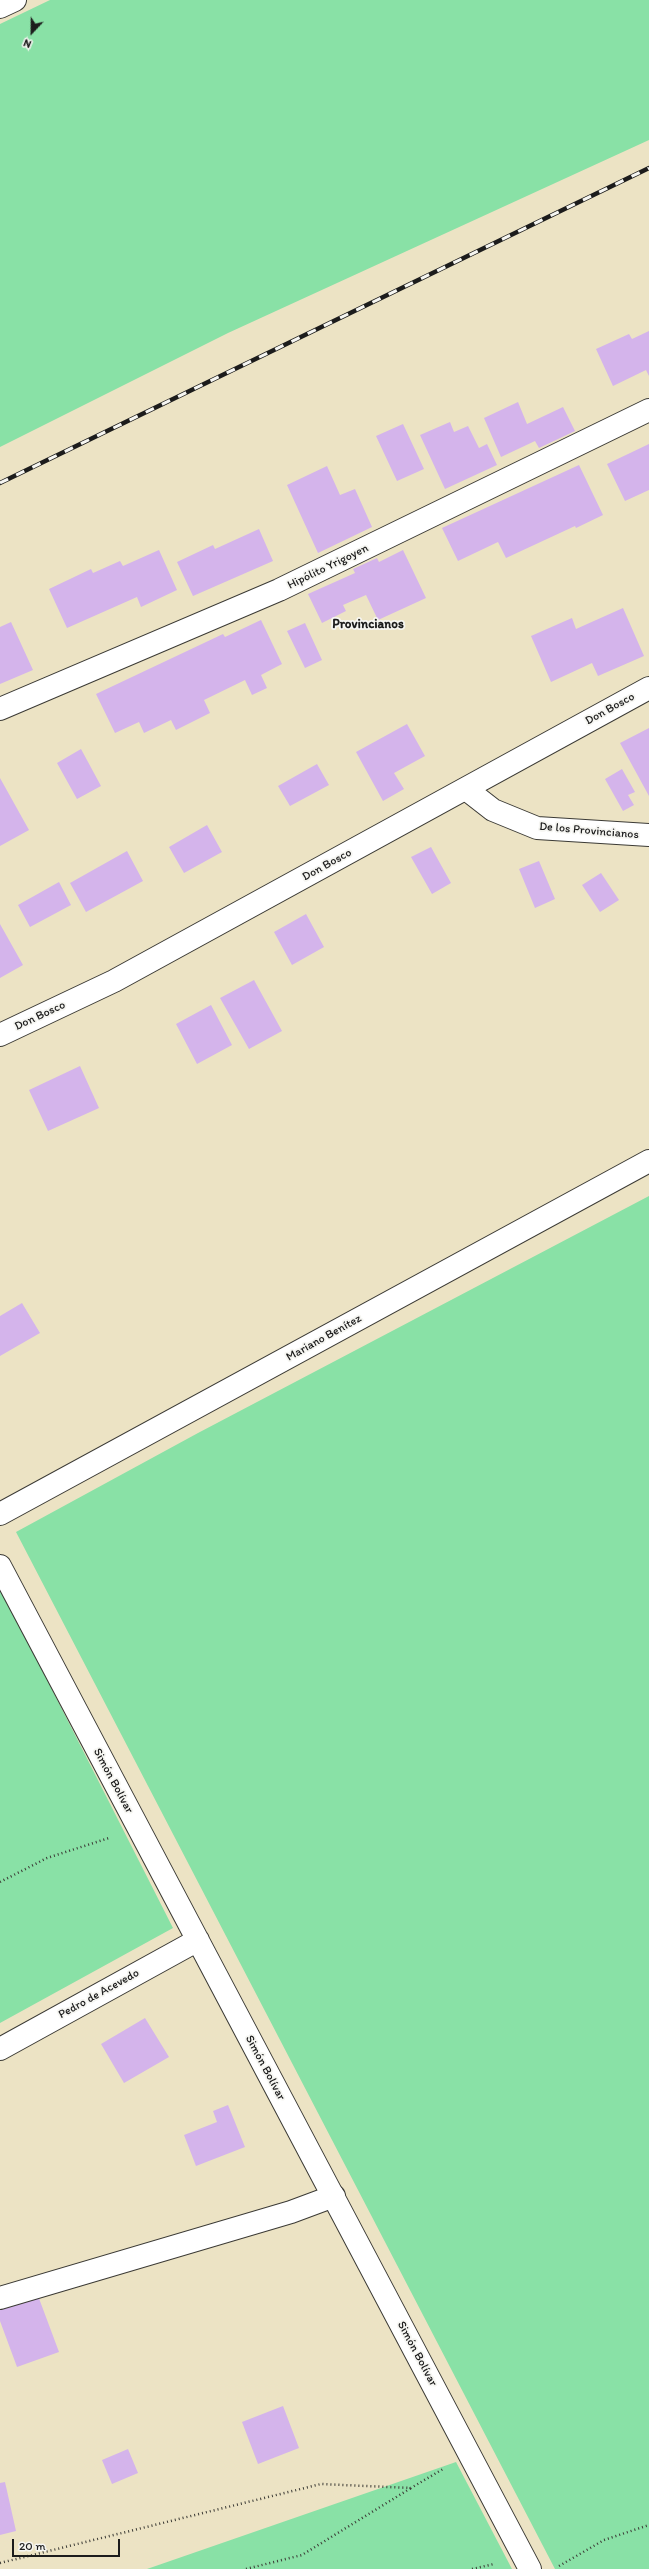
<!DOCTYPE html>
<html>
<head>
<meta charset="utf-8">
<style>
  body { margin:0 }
  #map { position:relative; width:649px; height:2569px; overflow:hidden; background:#ece3c4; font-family:Itim,sans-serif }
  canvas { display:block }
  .north { position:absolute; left:12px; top:12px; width:40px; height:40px; -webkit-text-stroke:3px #f6f6f2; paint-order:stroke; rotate:202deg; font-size:11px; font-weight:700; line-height:16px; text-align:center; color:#1c1c1c }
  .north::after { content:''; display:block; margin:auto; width:14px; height:18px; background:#1c1c1c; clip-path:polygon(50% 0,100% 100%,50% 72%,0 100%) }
  .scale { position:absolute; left:12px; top:2539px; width:108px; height:18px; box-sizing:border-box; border:2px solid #1c1c1c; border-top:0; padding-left:5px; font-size:12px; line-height:14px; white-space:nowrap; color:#1c1c1c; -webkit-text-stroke:3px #f6f6f2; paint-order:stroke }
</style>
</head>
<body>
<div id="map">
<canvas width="649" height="2569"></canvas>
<div class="north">N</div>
<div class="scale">20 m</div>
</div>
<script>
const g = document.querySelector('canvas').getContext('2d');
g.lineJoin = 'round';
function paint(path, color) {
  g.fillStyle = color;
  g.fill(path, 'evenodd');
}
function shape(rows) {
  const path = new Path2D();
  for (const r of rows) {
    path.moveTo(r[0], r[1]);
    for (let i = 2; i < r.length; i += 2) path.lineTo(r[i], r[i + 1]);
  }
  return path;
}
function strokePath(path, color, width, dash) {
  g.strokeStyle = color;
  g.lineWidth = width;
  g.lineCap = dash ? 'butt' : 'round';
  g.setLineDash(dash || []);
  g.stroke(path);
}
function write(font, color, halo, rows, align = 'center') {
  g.font = font + ' Itim,sans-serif';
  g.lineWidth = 3.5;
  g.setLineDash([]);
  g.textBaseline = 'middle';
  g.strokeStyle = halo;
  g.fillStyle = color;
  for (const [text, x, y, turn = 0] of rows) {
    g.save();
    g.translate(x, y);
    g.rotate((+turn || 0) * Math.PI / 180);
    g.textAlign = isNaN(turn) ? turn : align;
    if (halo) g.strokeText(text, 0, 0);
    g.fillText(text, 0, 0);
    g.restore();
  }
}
paint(shape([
  [50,0,649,0,649,140,228,333,0,447,0,24],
  [649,1196,649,2569,555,2569,16,1532,198,1433],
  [0,1587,173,1928,0,2023],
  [456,2462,512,2569,147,2569]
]), '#89e1a6');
paint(shape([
  [649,331,649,376,646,370,613,386,596,349,629,334,632,339],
  [518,402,527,424,563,407,575,431,539,448,535,441,501,457,484,418],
  [450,422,454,432,468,426,479,448,487,444,497,465,445,489,420,435],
  [403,424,424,469,397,481,376,436],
  [649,444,649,490,625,501,607,464],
  [579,465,603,515,576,528,575,526,506,558,498,542,458,561,442,528],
  [327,466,340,495,355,489,372,527,318,553,287,485],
  [259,529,273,561,193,596,177,562,213,545,215,549],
  [159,550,177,590,141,607,137,597,67,628,49,589,91,569,93,573,120,561,123,566],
  [403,550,426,598,378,620,366,595,343,605,346,611,322,623,308,594,355,573,353,569,377,558,379,562],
  [623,608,644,656,598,676,592,663,551,682,531,636,572,618,576,629],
  [261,620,282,664,261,675,267,688,252,695,245,680,204,700,210,713,176,730,171,720,144,733,139,722,115,733,96,694,223,634,225,637],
  [11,622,33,670,0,684,0,627],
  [305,623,322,660,305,668,287,631],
  [407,724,425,756,394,773,404,789,383,801,356,752],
  [649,728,649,796,620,743],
  [81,749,101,786,77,799,57,763],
  [317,764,329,785,290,806,278,786],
  [622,769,635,792,628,795,634,805,623,811,605,779],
  [0,778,29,830,0,846],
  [207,825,222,852,184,873,169,847],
  [431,847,451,883,432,894,411,857],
  [127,851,143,881,86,912,70,883],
  [539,861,555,899,535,908,519,869],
  [601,873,619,900,600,912,582,885],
  [59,882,71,905,30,927,18,905],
  [306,914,324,947,292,965,274,932],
  [0,924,23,965,0,978],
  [254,980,282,1031,249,1049,220,998],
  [211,1005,232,1045,197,1064,176,1024],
  [80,1066,99,1108,48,1131,29,1090],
  [22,1303,40,1333,0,1356,0,1316],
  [145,2018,169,2057,124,2083,101,2044],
  [228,2105,245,2147,196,2166,184,2135,217,2122,213,2111],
  [37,2293,59,2352,17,2367,0,2321,0,2306],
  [283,2406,299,2448,258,2464,242,2422],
  [128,2449,138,2473,112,2484,102,2460],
  [5,2482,16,2531,0,2535,0,2483]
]), '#d4b4eb');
const service = shape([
  [466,789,493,810,537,828,649,835],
  [0,2298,291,2212,334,2196]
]);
const minor = shape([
  [0,7,15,0],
  [0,709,279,590,649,410],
  [0,1035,114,981,649,688],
  [0,1514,649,1161],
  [0,1566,530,2569],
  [0,2049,198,1940]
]);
strokePath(service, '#3b3a35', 24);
strokePath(minor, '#3b3a35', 24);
strokePath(shape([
  [0,1882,47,1858,109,1838],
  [0,2563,321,2484,411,2488,443,2469],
  [559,2566,604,2540,649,2525],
  [246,2569,302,2555,411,2488],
  [472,2569,494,2564]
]), '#3b3a35', 2.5, [1, 3]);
strokePath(service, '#fff', 22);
strokePath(minor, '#fff', 22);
const rail = shape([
  [0,483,649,168]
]);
strokePath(rail, '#1c1c1c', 4.5);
strokePath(rail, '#f6f6f2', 3, [9]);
write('12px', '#1c1c1c', '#f6f6f2', [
  ["Hipólito Yrigoyen",328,567,-26],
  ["Don Bosco",610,709,-29],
  ["De los Provincianos",589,831,5],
  ["Don Bosco",327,865,-29],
  ["Don Bosco",40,1016,-25],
  ["Mariano Benítez",324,1338,-29],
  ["Simón Bolívar",113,1781,62],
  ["Pedro de Acevedo",99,1994,-29],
  ["Simón Bolívar",265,2068,62],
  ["Simón Bolívar",417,2354,62]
]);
write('bold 13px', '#1c1c1c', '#f6f6f2', [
  ["Provincianos",368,625]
]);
</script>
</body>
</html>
